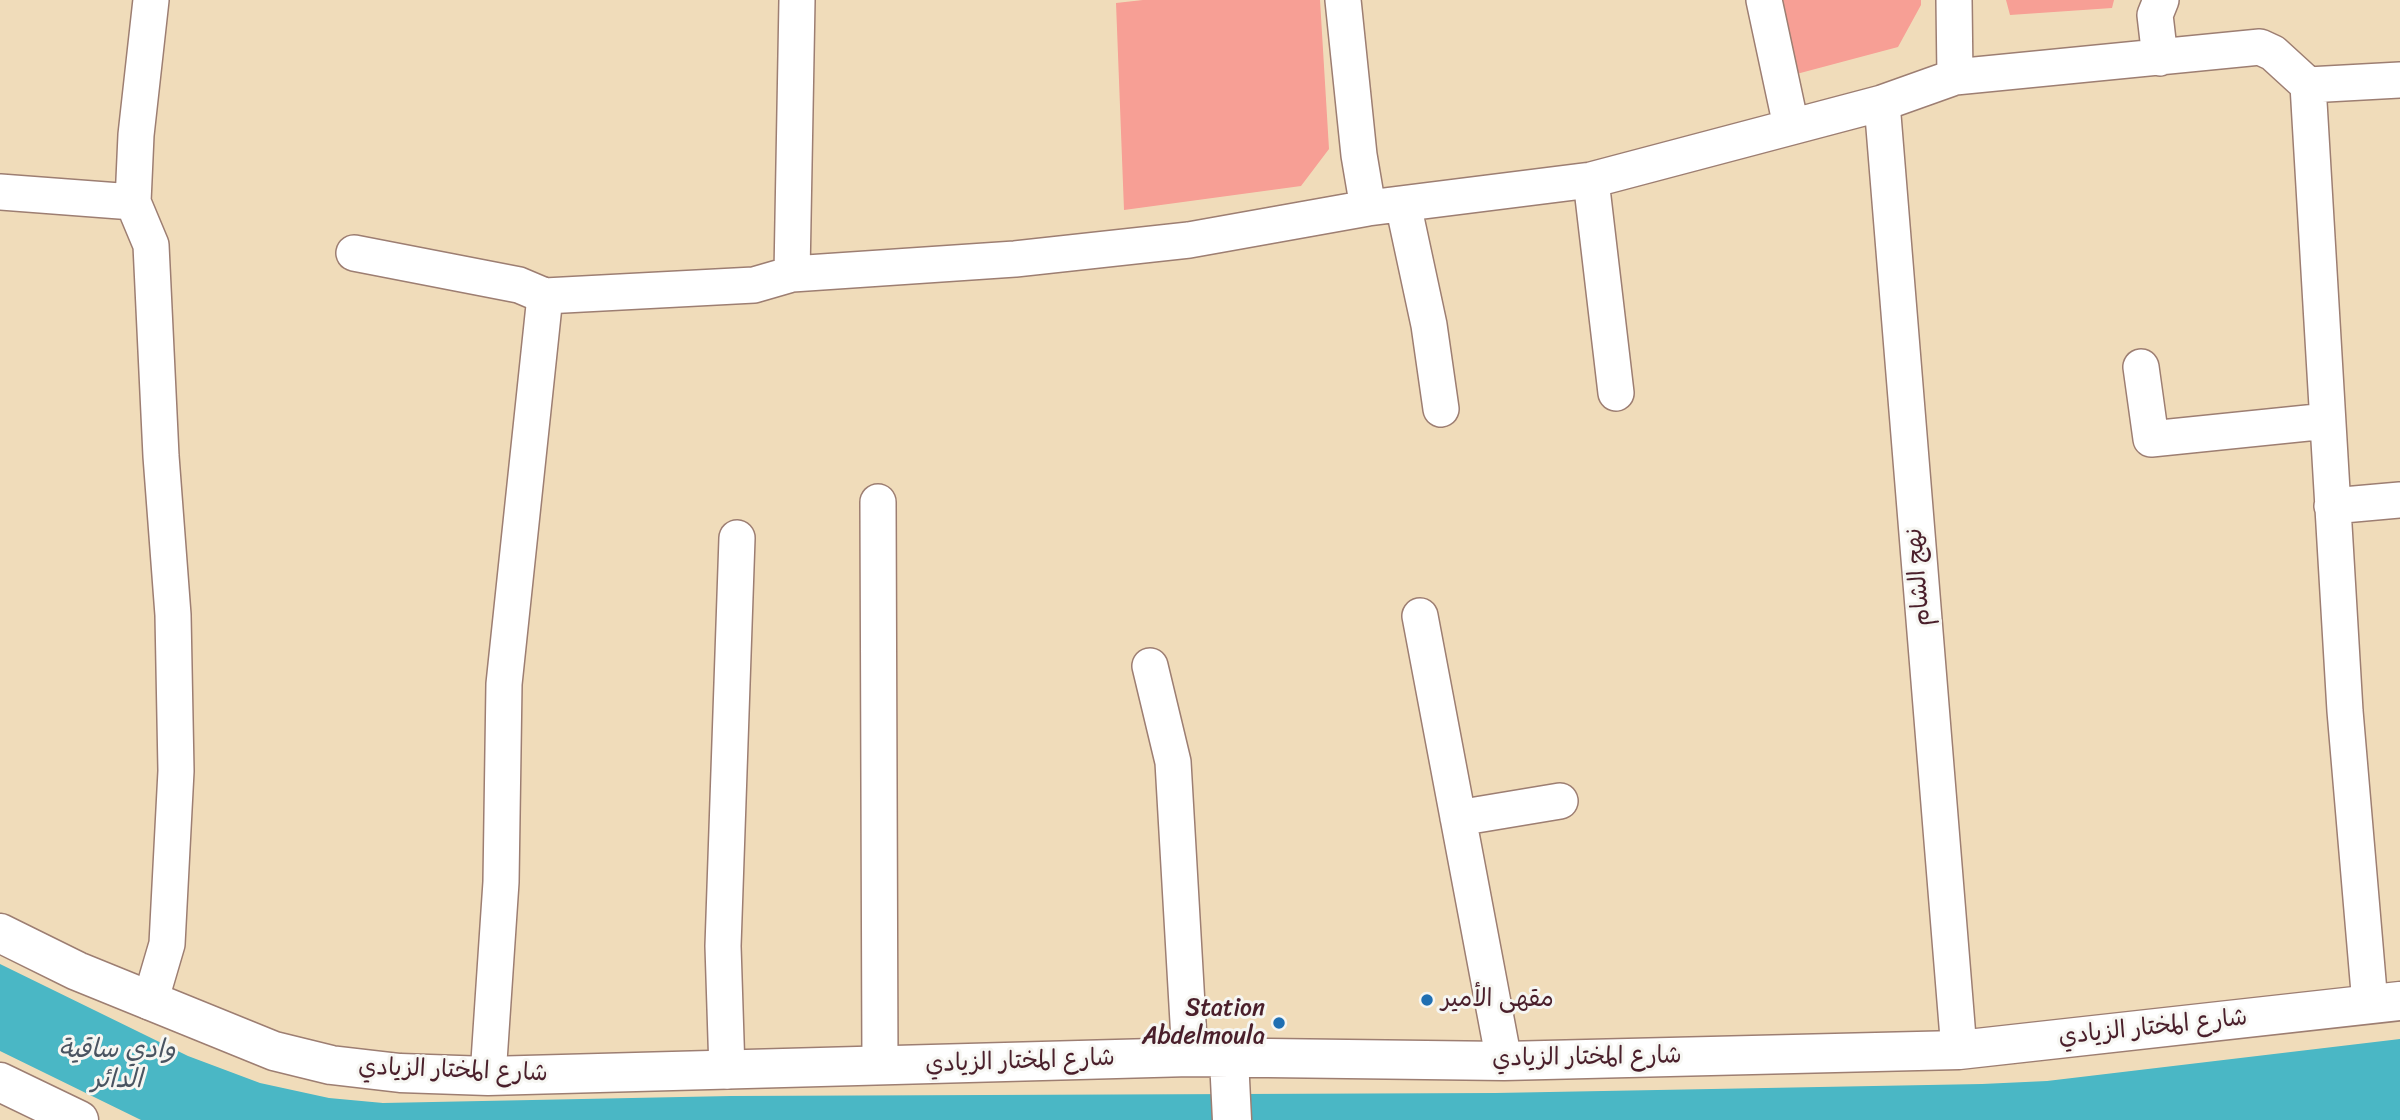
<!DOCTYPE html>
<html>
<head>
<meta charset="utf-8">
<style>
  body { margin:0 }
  canvas { display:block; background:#f0dcba }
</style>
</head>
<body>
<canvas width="2400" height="1120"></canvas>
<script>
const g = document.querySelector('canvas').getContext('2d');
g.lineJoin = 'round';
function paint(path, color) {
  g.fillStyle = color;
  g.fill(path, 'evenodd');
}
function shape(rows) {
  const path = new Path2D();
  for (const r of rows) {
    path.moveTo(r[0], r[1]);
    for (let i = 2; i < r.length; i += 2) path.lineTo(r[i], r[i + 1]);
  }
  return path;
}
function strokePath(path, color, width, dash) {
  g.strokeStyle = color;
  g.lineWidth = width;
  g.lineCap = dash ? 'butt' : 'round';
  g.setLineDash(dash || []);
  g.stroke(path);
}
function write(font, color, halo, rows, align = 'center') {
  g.font = font + ' Sriracha,"Playpen Sans Arabic",sans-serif';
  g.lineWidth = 6;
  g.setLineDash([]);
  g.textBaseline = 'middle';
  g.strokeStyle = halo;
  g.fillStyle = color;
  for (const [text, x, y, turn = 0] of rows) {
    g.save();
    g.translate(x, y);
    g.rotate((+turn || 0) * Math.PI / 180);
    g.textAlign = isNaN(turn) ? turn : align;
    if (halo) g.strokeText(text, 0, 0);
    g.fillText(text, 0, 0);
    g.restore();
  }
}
paint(shape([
  [0,964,188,1056,260,1083,329,1098,383,1103,731,1096,1495,1093,1982,1084,2047,1081,2400,1039,2400,1120,141,1120,0,1051]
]), '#4ab7c5');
paint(shape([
  [1143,0,1320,0,1329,149,1301,186,1124,210,1116,3],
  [1777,0,1921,0,1921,5,1898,47,1789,76],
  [2006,0,2114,0,2112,8,2010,15]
]), '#f79f95');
const street = shape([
  [1343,0,1359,155,1368,208],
  [1764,0,1791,126],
  [1954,0,1955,77],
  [2160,58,2155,15,2161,0],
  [2308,85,2400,80],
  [1882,103,1959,1050],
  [1591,180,1616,393],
  [0,192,133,202,151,245,161,456,173,615,176,771,167,944,150,1002],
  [133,202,136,135,151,0],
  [1403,204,1429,325,1441,409],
  [354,253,519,285,545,296,754,285,792,274,1015,259,1189,240,1368,208,1591,180,1882,103,1955,77,2260,47,2273,53,2308,85,2345,711,2370,1004],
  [792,274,797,0],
  [2141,367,2151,439,2327,421],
  [878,502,880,1066],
  [2332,506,2400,500],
  [1420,616,1504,1061],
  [1150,666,1173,762,1190,1057],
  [1458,818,1560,801],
  [727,1071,723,946,737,538],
  [488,1076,501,882,504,684,545,296]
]);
const secondary = shape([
  [0,933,77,971,274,1051,331,1065,400,1073,488,1076,1190,1057,1504,1061,1959,1050,2400,1001],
  [1229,1059,1232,1120],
  [0,1082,79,1120]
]);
strokePath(street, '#9d7e72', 38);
strokePath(secondary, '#9d7e72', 41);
strokePath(street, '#fff', 35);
strokePath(secondary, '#fff', 38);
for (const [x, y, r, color] of [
  [1427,1000,7,"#1f6fb2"],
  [1279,1023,7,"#1f6fb2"]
]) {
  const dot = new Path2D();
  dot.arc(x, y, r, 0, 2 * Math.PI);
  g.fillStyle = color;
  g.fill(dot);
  strokePath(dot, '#f6f6f2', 2.5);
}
write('24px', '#4a1f2b', '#f6f6f2', [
  ["نهج الشام",1919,577,-95],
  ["شارع المختار الزيادي",2153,1028,-6],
  ["شارع المختار الزيادي",1587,1058,-1],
  ["شارع المختار الزيادي",1020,1062,-2],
  ["شارع المختار الزيادي",453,1071,2]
]);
write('24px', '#4a1f2b', '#f6f6f2', [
  ["مقهى الأمير",1441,1000],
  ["Station",1265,1009,"right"],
  ["Abdelmoula",1265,1037,"right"]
], 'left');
write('italic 26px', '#4a5461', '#f6f6f2', [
  ["وادي ساقية",117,1050],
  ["الدائر",117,1080]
]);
</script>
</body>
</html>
